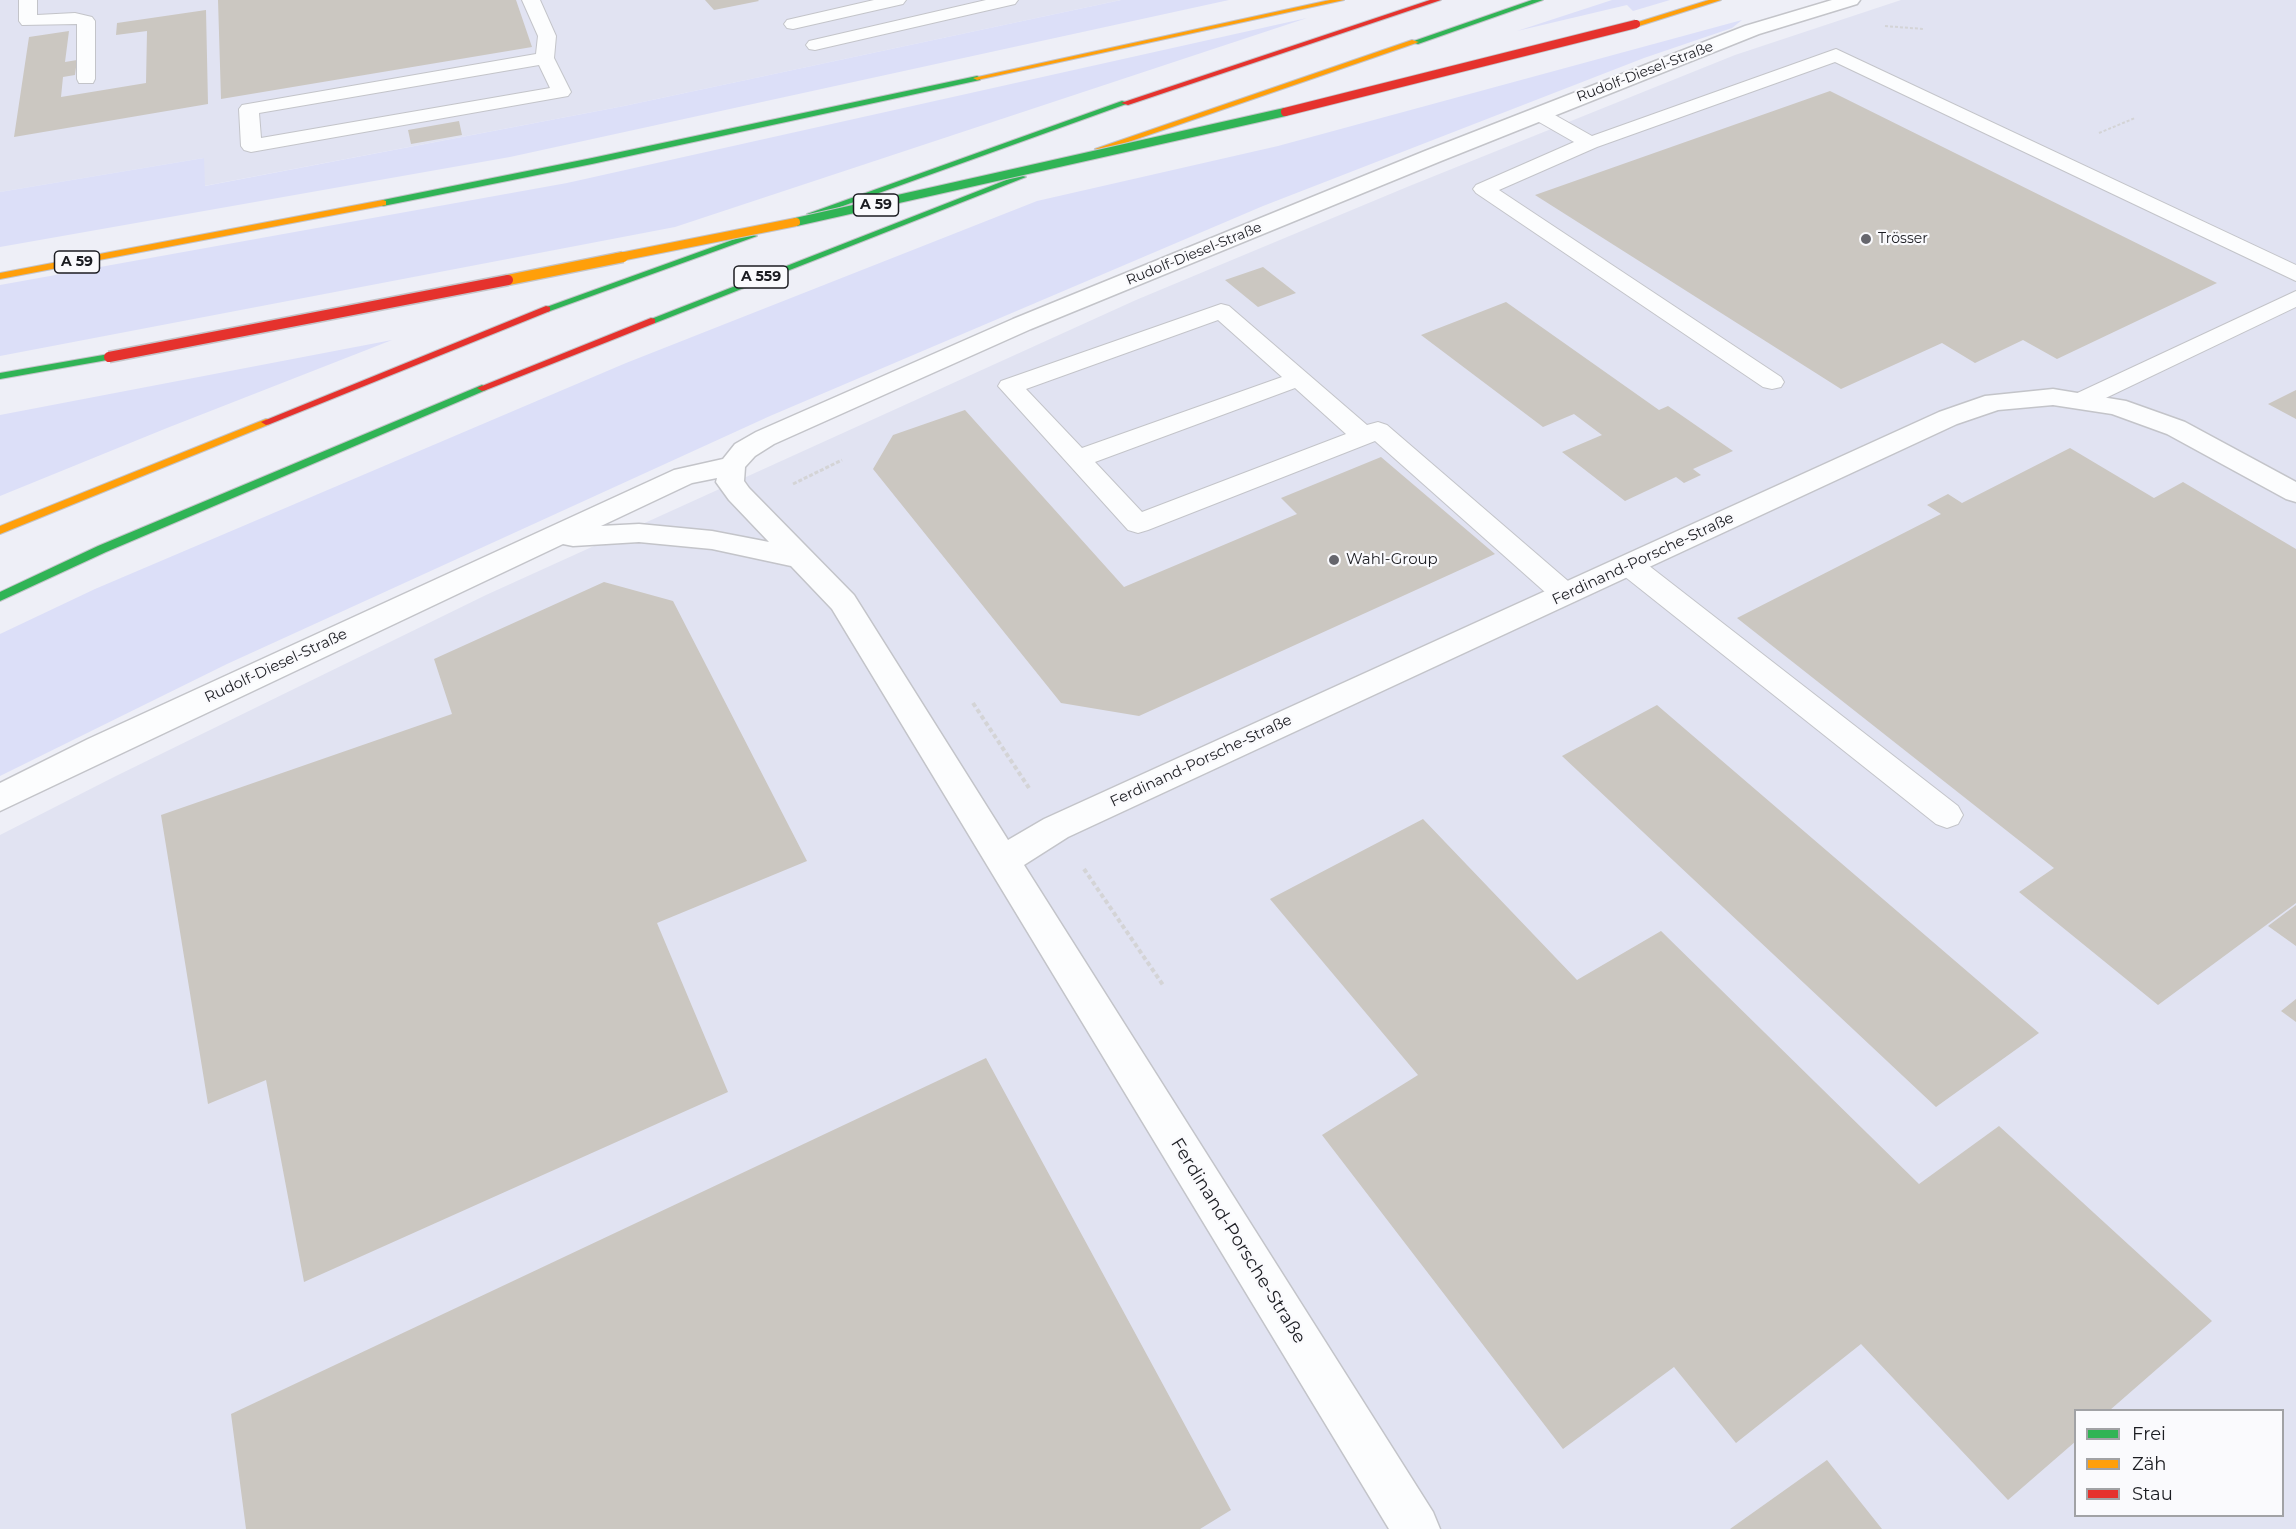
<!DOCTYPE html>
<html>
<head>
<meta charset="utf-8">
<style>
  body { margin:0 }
  #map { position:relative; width:2296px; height:1529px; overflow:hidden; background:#eeeff7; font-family:Montserrat,sans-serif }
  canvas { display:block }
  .legend { position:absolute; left:2074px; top:1409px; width:210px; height:108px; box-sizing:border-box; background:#fafafd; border:2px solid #a1a2a5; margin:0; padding:8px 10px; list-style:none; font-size:18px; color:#1c1d22 }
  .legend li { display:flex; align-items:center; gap:12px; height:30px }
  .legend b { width:30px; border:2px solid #a1a2a5 }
</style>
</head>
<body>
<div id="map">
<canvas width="2296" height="1529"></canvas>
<ul class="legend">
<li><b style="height:8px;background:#30b455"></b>Frei</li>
<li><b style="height:8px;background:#ff9f0a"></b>Zäh</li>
<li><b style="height:8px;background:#e5322d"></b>Stau</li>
</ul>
</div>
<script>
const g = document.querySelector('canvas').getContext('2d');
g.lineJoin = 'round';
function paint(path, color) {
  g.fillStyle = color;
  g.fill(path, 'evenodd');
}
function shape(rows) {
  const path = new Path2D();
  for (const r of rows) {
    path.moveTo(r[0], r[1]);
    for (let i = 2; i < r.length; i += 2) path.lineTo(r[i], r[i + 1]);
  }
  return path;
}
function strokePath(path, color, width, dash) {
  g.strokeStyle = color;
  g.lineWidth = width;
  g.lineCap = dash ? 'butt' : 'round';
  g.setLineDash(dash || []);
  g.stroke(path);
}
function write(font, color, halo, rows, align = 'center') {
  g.font = font + ' Montserrat,sans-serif';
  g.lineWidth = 4.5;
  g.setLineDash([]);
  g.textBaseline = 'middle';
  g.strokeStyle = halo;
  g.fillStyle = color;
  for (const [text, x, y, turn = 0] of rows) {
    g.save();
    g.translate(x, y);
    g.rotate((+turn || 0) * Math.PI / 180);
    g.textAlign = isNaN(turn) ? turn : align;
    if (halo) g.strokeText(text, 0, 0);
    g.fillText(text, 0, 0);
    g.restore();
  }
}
paint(shape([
  [0,0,1121,0,624,106,204,186,204,158,0,192],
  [1901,0,2296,0,2296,1529,0,1529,0,835,116,776,486,595,1136,300,1407,187,1735,55],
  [2076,1410,2282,1410,2282,1516,2076,1516]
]), '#e1e3f2');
paint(shape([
  [1121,0,1229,0,510,157,0,247,0,192,204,158,205,186,624,106],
  [1612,0,1670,0,1633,11,1627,5,1517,31],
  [1307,18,675,227,0,356,0,285,567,183],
  [1742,20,1732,28,1644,58,1263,206,770,416,227,664,0,776,0,634,95,589,626,363,1037,201,1278,146],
  [392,340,167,428,0,496,0,415]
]), '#dcdff8');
paint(shape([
  [218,0,516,0,532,47,221,99],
  [705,0,758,0,759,1,714,10],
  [206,10,208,104,14,137,29,37,69,31,65,62,77,60,75,75,63,77,61,97,146,83,147,31,116,35,117,23],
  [1830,91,2217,283,2057,359,2023,340,1975,363,1942,343,1841,389,1535,195],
  [459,121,462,135,411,144,408,130],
  [1263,267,1296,293,1258,307,1225,280],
  [1506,302,1659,410,1668,406,1733,451,1693,469,1701,475,1684,483,1676,477,1625,501,1562,452,1602,435,1574,414,1543,427,1421,335],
  [2296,390,2296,419,2268,404],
  [965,410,1124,587,1297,514,1281,498,1381,457,1495,554,1139,716,1061,703,873,469,893,435],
  [2070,448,2154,498,2183,482,2296,549,2296,903,2158,1005,2019,892,2054,868,1737,618,1941,514,1927,505,1948,494,1962,503],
  [604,582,673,601,807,861,657,923,728,1092,304,1282,266,1080,208,1104,161,815,452,714,434,659],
  [1657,705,2039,1033,1936,1107,1562,756],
  [1423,819,1577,980,1661,931,1919,1184,1999,1126,2212,1321,2110,1410,2076,1410,2076,1441,2008,1500,1861,1344,1736,1443,1674,1367,1563,1449,1322,1135,1418,1075,1270,899],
  [2296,905,2296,946,2268,926],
  [2296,999,2296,1022,2281,1011],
  [986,1058,1231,1510,1200,1529,246,1529,231,1414],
  [1827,1460,1882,1529,1730,1529]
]), '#cbc7c1');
const lane = shape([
  [19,0,37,0,37,15,75,13,92,17,95,21,95,79,93,83,79,83,77,79,77,24,22,25,19,21,19,0],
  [522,0,540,0,556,36,554,58,571,92,568,96,251,152,244,150,241,146,239,109,242,105,536,54,538,36,522,0],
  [539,65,550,88,261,138,259,113,539,65],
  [874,0,906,0,903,4,793,29,787,28,784,24,787,20,874,0],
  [986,0,1018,0,1015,4,815,50,809,49,806,45,809,41,986,0],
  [1836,49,2296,265,2296,281,1835,62,1597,147,1499,190,1781,377,1784,382,1781,387,1772,389,1763,387,1476,193,1473,189,1476,185,1574,142,1532,118,1529,114,1532,110,1546,110,1592,136,1836,49],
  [2296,291,2296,307,2089,406,2080,408,2071,406,2068,401,2071,396,2296,291],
  [1221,304,1229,306,1367,425,1378,422,1387,425,1575,587,1579,594,1575,601,1565,604,1555,601,1375,441,1148,530,1138,533,1128,530,998,386,1001,381,1221,304],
  [1218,320,1282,377,1082,448,1026,389,1218,320],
  [1295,388,1346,434,1142,512,1095,462,1295,388],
  [1629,556,1639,558,1958,806,1963,815,1958,824,1947,828,1936,824,1619,572,1615,565,1619,558,1629,556]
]);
const street = shape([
  [1832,0,1860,0,1857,4,1759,34,1441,161,1031,329,774,444,755,456,745,467,744,481,749,488,854,595,1008,840,1044,819,1939,412,1985,396,2053,389,2126,401,2185,422,2296,482,2296,502,2286,499,2167,434,2112,414,2053,405,1998,410,1957,424,1068,837,1024,865,1433,1512,1440,1529,1389,1529,832,609,791,566,712,549,639,542,573,546,563,544,0,811,0,783,88,739,674,470,723,459,735,444,756,432,1013,319,1425,151,1745,26,1832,0],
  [717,478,716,482,729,500,769,542,712,531,639,524,601,526,692,483,717,478]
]);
const fast = shape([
  [1532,0,1543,0,1418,44,1411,42,1532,0],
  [977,76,981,78,980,80,592,164,383,206,378,203,383,200,592,158,977,76],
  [1122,101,1129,103,815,216,807,214,1122,101],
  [1019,175,1026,177,655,323,647,323,646,321,1019,175],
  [749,234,757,236,550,311,546,312,541,309,749,234],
  [109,354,114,357,113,359,0,379,0,373,109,354],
  [482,385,487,388,486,390,106,552,0,601,0,592,98,546,482,385]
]);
const slow = shape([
  [1330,0,1344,0,977,80,973,78,1330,0],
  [1709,0,1721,0,1639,26,1632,24,1709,0],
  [1412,40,1419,42,1102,151,1095,149,1412,40],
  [383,200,386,201,386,205,0,279,0,273,383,200],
  [266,419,270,420,270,424,0,534,0,526,266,419]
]);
const jam = shape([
  [1430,0,1441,0,1128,105,1121,103,1430,0],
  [546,306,550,307,550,311,270,424,266,425,261,422,546,306],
  [651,318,655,319,655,323,486,390,482,391,477,388,651,318]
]);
strokePath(lane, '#c3c4c9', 2);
strokePath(street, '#c3c4c9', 3);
strokePath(fast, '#c3c4c9', 2);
strokePath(slow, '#c3c4c9', 2);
strokePath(jam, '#c3c4c9', 2);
strokePath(shape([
  [1885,26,1923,29],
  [2099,133,2135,118]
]), '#d4d4d6', 2, [3, 2]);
strokePath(shape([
  [793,484,842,460]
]), '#d4d4d6', 3, [4, 2]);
strokePath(shape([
  [973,703,1029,788],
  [1084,869,1163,985]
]), '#d4d4d6', 4, [4.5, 3]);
paint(lane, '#fcfdfe');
paint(street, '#fcfdfe');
paint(fast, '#30b455');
paint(slow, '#ff9f0a');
paint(jam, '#e5322d');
const fastBridge = shape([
  [796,222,1285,112]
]);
const slowBridgeFar1 = shape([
  [615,258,796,222]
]);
const slowBridge = shape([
  [508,280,623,257]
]);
const jamBridgeFar1 = shape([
  [1285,112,1636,24]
]);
const jamBridge = shape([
  [109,357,508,280]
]);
strokePath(fastBridge, '#c3c4c9', 10, []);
strokePath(slowBridgeFar1, '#c3c4c9', 10, []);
strokePath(slowBridge, '#c3c4c9', 13, []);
strokePath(jamBridgeFar1, '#c3c4c9', 10, []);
strokePath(jamBridge, '#c3c4c9', 13, []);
strokePath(fastBridge, '#30b455', 8);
strokePath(slowBridgeFar1, '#ff9f0a', 8);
strokePath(slowBridge, '#ff9f0a', 10);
strokePath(jamBridgeFar1, '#e5322d', 8);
strokePath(jamBridge, '#e5322d', 10);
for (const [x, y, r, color] of [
  [1866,239,6,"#66666d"],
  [1334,560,6,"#66666d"]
]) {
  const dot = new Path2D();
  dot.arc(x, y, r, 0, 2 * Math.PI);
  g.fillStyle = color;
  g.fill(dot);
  strokePath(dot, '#fafafd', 2);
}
write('14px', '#1c1d22', '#fafafd', [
  ["Rudolf-Diesel-Straße",1645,72,-21],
  ["Rudolf-Diesel-Straße",1194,254,-22]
]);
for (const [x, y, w] of [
  [876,205,45],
  [77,262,45],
  [761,277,54]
]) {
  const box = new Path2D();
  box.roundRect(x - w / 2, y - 11, w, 22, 4.5);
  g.fillStyle = '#fafafd';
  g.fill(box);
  strokePath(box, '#1c1d22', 1.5);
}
write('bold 14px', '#1c1d22', null, [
  ["A 59",876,205],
  ["A 59",77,262],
  ["A 559",761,277]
]);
write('14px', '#1c1d22', '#fafafd', [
  ["Trösser",1878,239]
], 'left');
write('15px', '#1c1d22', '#fafafd', [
  ["Ferdinand-Porsche-Straße",1643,559,-25],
  ["Rudolf-Diesel-Straße",276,666,-25],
  ["Ferdinand-Porsche-Straße",1201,761,-25]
]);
write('15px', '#1c1d22', '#fafafd', [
  ["Wahl-Group",1346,560]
], 'left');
write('18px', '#1c1d22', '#fafafd', [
  ["Ferdinand-Porsche-Straße",1238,1241,58]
]);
</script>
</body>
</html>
